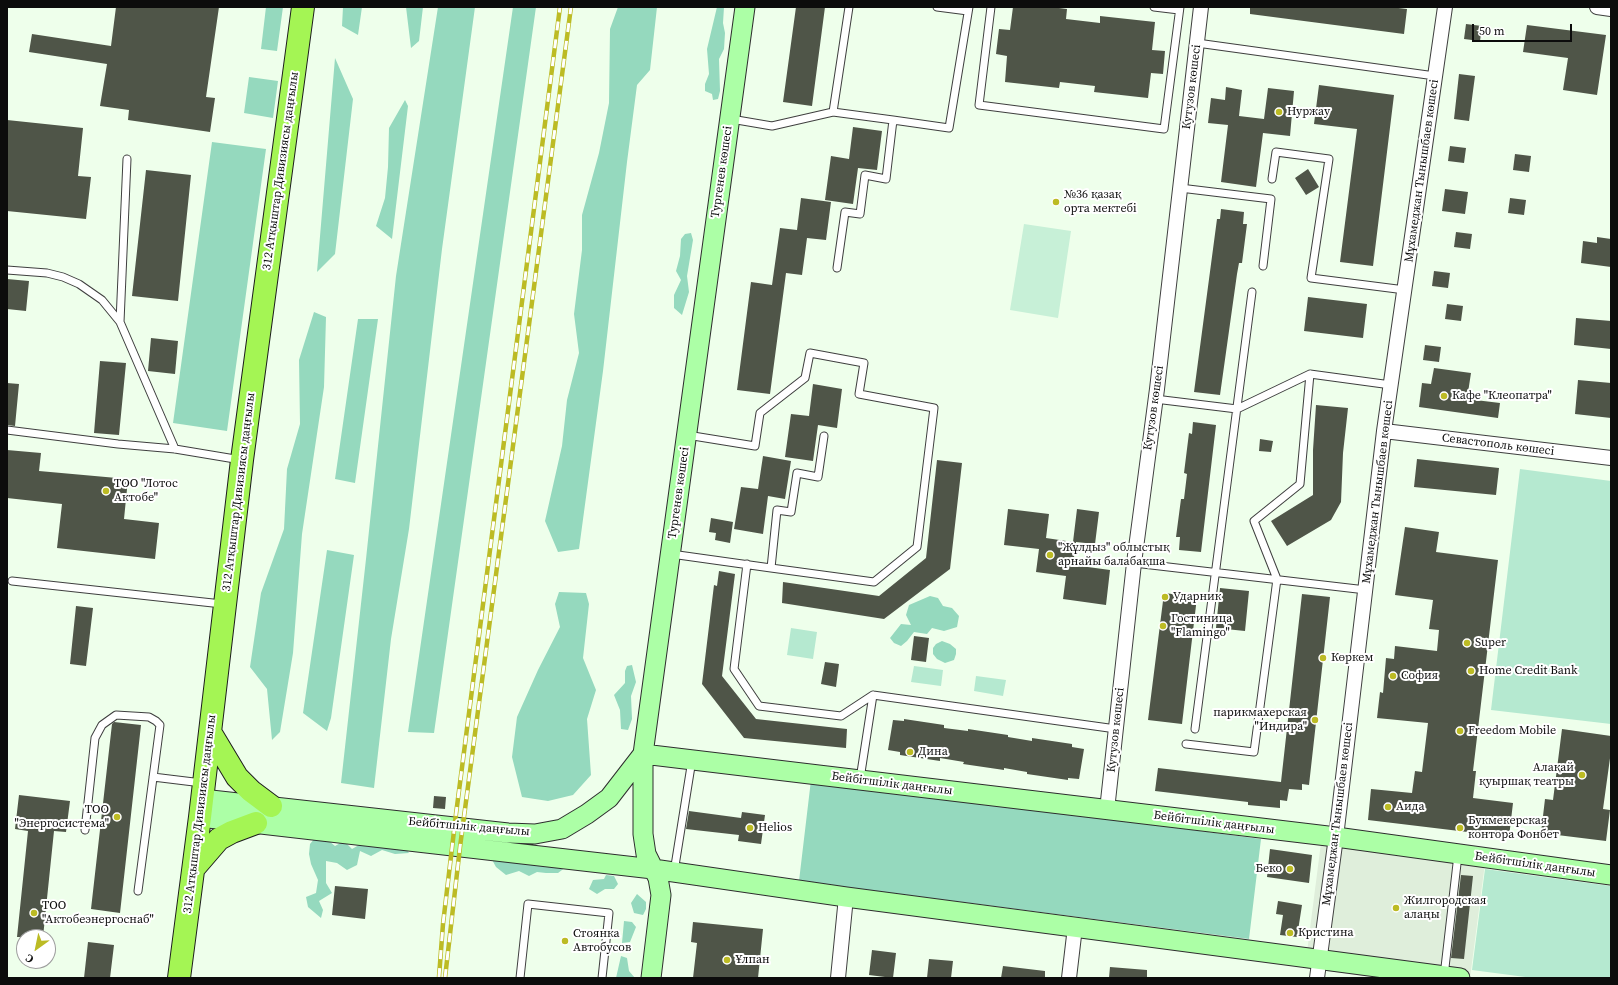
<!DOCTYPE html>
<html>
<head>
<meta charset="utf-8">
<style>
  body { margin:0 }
  #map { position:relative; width:1618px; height:985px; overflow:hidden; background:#eeffeb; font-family:"Source Serif 4",serif }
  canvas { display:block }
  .frame { position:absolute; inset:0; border:8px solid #0c0c0c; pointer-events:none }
  .north { position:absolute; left:16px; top:929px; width:40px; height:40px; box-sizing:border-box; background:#fff; border:1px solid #9e9e9e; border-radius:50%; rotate:213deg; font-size:11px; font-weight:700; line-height:16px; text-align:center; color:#0c0c0c }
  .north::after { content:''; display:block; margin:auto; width:14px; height:18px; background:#bcbb24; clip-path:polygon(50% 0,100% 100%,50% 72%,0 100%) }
  .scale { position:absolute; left:1472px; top:24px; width:100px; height:18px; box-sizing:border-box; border:2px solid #0c0c0c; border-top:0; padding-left:5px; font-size:12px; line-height:14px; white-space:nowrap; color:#0c0c0c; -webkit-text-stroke:3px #fff; paint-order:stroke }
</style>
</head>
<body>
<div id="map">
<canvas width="1618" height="985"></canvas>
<div class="frame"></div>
<div class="north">С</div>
<div class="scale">50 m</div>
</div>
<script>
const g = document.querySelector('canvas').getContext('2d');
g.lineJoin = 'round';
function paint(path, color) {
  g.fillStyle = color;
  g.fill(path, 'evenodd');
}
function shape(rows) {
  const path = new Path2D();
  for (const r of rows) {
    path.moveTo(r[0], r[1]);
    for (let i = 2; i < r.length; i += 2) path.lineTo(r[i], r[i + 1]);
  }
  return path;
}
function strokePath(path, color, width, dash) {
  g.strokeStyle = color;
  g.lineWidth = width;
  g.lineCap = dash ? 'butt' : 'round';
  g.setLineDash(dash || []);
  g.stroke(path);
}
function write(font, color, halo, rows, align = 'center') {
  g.font = font + ' "Source Serif 4",serif';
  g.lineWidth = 4;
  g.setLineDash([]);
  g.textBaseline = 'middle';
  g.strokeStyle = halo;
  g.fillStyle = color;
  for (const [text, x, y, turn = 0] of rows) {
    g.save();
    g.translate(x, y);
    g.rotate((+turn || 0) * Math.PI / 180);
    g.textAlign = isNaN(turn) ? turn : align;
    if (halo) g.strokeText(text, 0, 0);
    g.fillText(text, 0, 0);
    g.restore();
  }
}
paint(shape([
  [1520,469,1611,481,1611,724,1491,710],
  [791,628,817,632,813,659,787,655],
  [914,666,943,670,941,686,911,682],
  [976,676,1006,680,1003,696,974,691],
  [1485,869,1611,886,1611,978,1533,978,1472,970]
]), '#b5e9d0');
paint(shape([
  [266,7,283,7,277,51,261,49],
  [343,7,362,7,358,35,342,26],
  [406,7,423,7,419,41,411,48],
  [438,7,475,7,442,249,409,529,391,639,374,788,341,783,366,559,396,276],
  [513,7,536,7,434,733,408,732],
  [618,7,657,7,650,70,637,85,627,162,603,371,579,549,558,552,545,521,562,446,567,400,579,353,574,314,582,250,582,215,599,153,609,103,610,29],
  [717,7,724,7,723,23,725,33,724,49,719,59,720,91,718,99,713,100,712,94,705,91,705,84,709,74,707,49],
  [335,58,353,99,335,254,317,272],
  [249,77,278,81,273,118,244,113],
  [405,100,408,106,392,239,376,226,385,198,388,167,389,128],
  [212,142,266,149,227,431,173,423],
  [691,233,693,240,687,276,689,292,682,315,674,308,674,295,681,280,676,271,680,256,681,239,685,234],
  [314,312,326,317,324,387,302,534,293,653,280,732,272,740,267,689,250,667,261,593,284,529,287,469,300,424,299,360],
  [358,319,378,319,355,483,335,479],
  [327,550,354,555,331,718,327,731,303,713],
  [559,592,586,593,589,604,583,658,596,690,587,719,591,775,573,795,548,801,522,797,512,757,517,717,538,670,560,627,555,604],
  [930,596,938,598,943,606,952,608,959,616,957,627,944,631,932,628,927,634,914,632,907,641,901,646,894,643,890,638,901,624,911,625,906,615,909,605],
  [942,641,950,644,956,649,956,654,954,660,945,663,937,659,933,654,933,648,936,644],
  [632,665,636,682,631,696,632,719,628,730,621,729,620,710,614,695,625,683,625,671,627,666],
  [811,780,1261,839,1249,939,799,881],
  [315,838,329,841,335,846,344,841,352,849,359,845,371,847,376,845,406,849,409,853,395,854,382,850,371,856,360,851,357,865,347,870,337,863,326,861,326,883,332,893,319,901,323,910,321,918,308,907,306,897,316,893,318,880,311,864,309,854,310,844],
  [490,856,566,867,558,873,546,873,537,872,529,876,519,871,506,875,496,867],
  [606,875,614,876,618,884,614,889,605,889,597,894,589,889,593,880,604,879],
  [637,894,646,902,646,909,643,915,634,913,631,903],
  [624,921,632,922,636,927,630,942,622,943],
  [621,956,627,958,629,971,635,978,616,978]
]), '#95d9be');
paint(shape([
  [1024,224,1071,231,1058,318,1010,310]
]), '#c7f0d7');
paint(shape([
  [1323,827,1487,848,1470,978,1378,978,1305,968]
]), '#dfeedb');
paint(shape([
  [116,7,219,7,206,97,215,98,210,132,128,120,129,110,100,106,107,64,29,52,32,34,111,46],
  [796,7,825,7,812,106,783,102],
  [1013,7,1051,7,1067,9,1066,19,1100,23,1100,16,1155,22,1152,50,1165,51,1163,74,1151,73,1148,98,1094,92,1095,86,1060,82,1059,88,1005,82,1007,56,996,54,999,29,1010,30],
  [1250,7,1390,7,1407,9,1404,34,1250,14],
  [1466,24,1482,26,1480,41,1464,39],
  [1527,25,1606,35,1597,95,1563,90,1568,58,1523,52],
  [1459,74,1475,76,1469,121,1454,119],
  [1319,85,1394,95,1373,266,1340,262,1357,129,1314,124],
  [1226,87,1242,90,1239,116,1264,119,1268,88,1294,91,1290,136,1263,133,1256,187,1221,182,1228,125,1208,123,1211,98,1225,100],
  [7,120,83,128,78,176,91,177,86,219,7,211],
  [853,127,882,131,877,170,858,168,853,204,825,200,831,156,849,159],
  [1450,146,1466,148,1464,163,1448,161],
  [1515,154,1531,156,1529,172,1513,170],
  [1308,169,1319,187,1306,195,1295,178],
  [146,170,191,175,178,301,132,296],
  [1445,189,1468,192,1465,214,1442,211],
  [801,198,831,202,826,240,807,238,802,275,786,273,770,394,737,390,751,282,772,285,780,228,797,230],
  [1510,198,1526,200,1524,215,1508,213],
  [1221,209,1244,212,1243,224,1247,224,1242,263,1239,263,1237,274,1220,395,1194,392,1217,219,1220,219],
  [1456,232,1472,234,1470,249,1454,247],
  [1597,237,1611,239,1611,267,1581,263,1583,241,1597,243],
  [1434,271,1450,273,1448,288,1432,286],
  [7,279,29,281,26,311,7,309],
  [1308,297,1367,304,1363,338,1304,331],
  [1447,304,1463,306,1461,321,1445,319],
  [1576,318,1611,321,1611,349,1574,345],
  [151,338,178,341,175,374,148,371],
  [1425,345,1441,347,1439,362,1423,360],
  [100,361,126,363,119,435,94,433],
  [1434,368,1471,373,1467,399,1500,403,1498,418,1419,407,1422,383,1431,384],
  [1578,380,1611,383,1611,418,1575,414],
  [7,383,19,384,15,426,7,425],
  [813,384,842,389,837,428,818,425,813,461,785,457,791,414,809,416],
  [1316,405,1348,408,1343,453,1341,502,1331,520,1287,546,1271,521,1313,495,1313,450],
  [1193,422,1216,425,1201,552,1179,550,1180,537,1176,537,1181,499,1184,499,1187,474,1184,473,1189,433,1192,434],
  [1260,439,1273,441,1271,452,1259,451],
  [7,450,41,453,39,471,128,479,124,519,159,523,155,559,57,548,62,504,7,498],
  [763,456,791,461,785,499,768,496,763,534,734,529,741,487,758,489],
  [1417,459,1499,468,1496,495,1414,487],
  [937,460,962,463,950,569,884,619,782,603,783,582,879,596,926,558],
  [1008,509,1049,514,1046,538,1073,542,1077,509,1099,512,1095,544,1076,542,1073,565,1110,570,1106,605,1063,599,1066,576,1036,572,1039,549,1004,545],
  [711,518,733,522,730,543,715,540,716,533,709,532],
  [1405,527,1439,532,1436,552,1498,560,1473,771,1476,771,1473,798,1513,803,1509,837,1368,820,1371,789,1412,793,1415,771,1422,772,1428,723,1377,718,1380,692,1383,693,1386,658,1394,659,1395,646,1437,651,1439,630,1429,629,1433,600,1395,595],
  [719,571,735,574,722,676,756,719,847,729,846,748,744,738,702,684,714,585,717,586],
  [1220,588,1249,591,1245,631,1216,628],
  [1164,593,1197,597,1182,724,1148,720],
  [1302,594,1330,597,1309,785,1302,784,1302,790,1289,789,1287,801,1280,800,1280,808,1248,805,1248,802,1155,791,1158,768,1281,782],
  [76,606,93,608,86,666,70,664],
  [914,636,929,638,926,662,911,660],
  [825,662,839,664,836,687,821,684],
  [904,719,944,725,944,728,968,731,968,729,1008,735,1008,737,1032,741,1032,738,1072,744,1072,747,1084,749,1079,779,1068,778,1068,780,1027,774,1027,772,1004,768,1004,770,963,764,964,762,940,758,940,761,900,755,900,752,888,750,893,720,904,721],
  [114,722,141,725,120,913,91,909,112,724],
  [1562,729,1611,736,1611,751,1603,809,1610,810,1606,841,1541,833,1545,799,1553,800],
  [19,795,70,801,66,832,54,831,43,937,17,937,28,831,15,829],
  [434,796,446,797,445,809,433,808],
  [689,811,741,818,742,812,765,815,761,844,738,841,739,835,686,829],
  [1270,849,1312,855,1309,883,1267,877],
  [1461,875,1473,876,1464,959,1451,958],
  [335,886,368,889,365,919,332,915],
  [1278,901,1302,905,1297,937,1280,935,1283,915,1276,914],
  [693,922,763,929,758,978,693,978,697,943,691,942],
  [88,942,114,945,110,978,84,978],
  [872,950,896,953,893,978,869,975],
  [929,959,953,961,951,978,927,978],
  [1003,966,1045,971,1045,978,1001,978],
  [1110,967,1147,970,1147,978,1109,978]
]), '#4f5548');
const lane = shape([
  [937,7,968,11],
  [991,7,979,105,1164,129,1180,7],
  [1154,7,1179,10],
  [1197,43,1435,76],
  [833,112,849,7],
  [731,119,772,126,833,112,893,120,886,179,865,175,860,214,845,212,837,268],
  [893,120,949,128,969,7],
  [1272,179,1276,152,1329,159,1311,278,1405,290],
  [1180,188,1271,199,1263,266],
  [7,270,47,273,63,277,79,284,102,300,120,322,175,449],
  [120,322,127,159],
  [1155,399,1237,409,1310,374],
  [7,430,118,444,175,449,241,460],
  [687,435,755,446,760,413,805,378,810,353,864,363,859,394,934,408,917,547,874,582,771,568],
  [671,554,771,568,777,510,791,512,797,473,818,477,824,436],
  [1134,563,1366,590],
  [747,564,734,669,759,706,841,716,873,695,860,779],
  [12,581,222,604],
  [873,695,1116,729],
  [1195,729,1252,292],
  [1186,744,1254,752,1277,579,1254,521,1300,484,1310,374,1391,385],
  [153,777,202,783],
  [85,830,95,738,102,725,116,715,149,717,156,721,160,725,138,891],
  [674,872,692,760],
  [1444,976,1458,855],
  [520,978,528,904,609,913,602,978]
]);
const street = shape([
  [1597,7,1611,9],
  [1384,431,1611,458],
  [1107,810,1134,563,1157,389,1201,7],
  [838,978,846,897],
  [1069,978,1075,927],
  [1317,978,1336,837,1384,431,1445,7]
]);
const secondary = shape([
  [643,754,1336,837,1611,875],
  [202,799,508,833,535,834,562,829,587,814,609,798,643,754],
  [200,817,653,869,846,897,1460,978],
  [651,978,661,895,658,878,646,854,643,834,643,754,745,7]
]);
const highway = shape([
  [210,732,237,777,251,791,271,806],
  [194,868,219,839,232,832,256,823],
  [179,978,200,817,242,460,303,7]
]);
strokePath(lane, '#3f3f3f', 9);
strokePath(street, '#3f3f3f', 16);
strokePath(secondary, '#2e2e2e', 21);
strokePath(highway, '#1d1d1d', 24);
strokePath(lane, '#fff', 7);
strokePath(street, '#fff', 14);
strokePath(secondary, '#acffa6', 19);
strokePath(highway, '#a4f554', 22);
const rail = shape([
  [439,977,443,924,456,814,560,7],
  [445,978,460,847,571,7]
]);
strokePath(rail, '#bcbb24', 4.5);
strokePath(rail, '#fff', 3, [9]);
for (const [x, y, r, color] of [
  [1279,112,4,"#bcbb24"],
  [1056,202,4,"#bcbb24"],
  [1444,396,4,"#bcbb24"],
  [106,491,4,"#bcbb24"],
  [1050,555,4,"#bcbb24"],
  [1165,597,4,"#bcbb24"],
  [1163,626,4,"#bcbb24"],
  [1467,643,4,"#bcbb24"],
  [1323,658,4,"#bcbb24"],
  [1471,671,4,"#bcbb24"],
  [1393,676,4,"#bcbb24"],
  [1315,720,4,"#bcbb24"],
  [1460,731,4,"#bcbb24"],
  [910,752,4,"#bcbb24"],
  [1582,775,4,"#bcbb24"],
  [1388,807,4,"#bcbb24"],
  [117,817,4,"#bcbb24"],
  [750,828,4,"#bcbb24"],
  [1460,828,4,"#bcbb24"],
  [1290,869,4,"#bcbb24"],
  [1396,908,4,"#bcbb24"],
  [34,913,4,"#bcbb24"],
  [1290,933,4,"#bcbb24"],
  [565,941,4,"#bcbb24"],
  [727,960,4,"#bcbb24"]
]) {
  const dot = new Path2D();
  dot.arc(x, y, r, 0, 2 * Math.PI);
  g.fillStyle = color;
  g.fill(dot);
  strokePath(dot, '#fff', 1.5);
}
write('12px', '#0c0c0c', '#fff', [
  ["Кутузов көшесі",1192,87,-83],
  ["312 Атқыштар Дивизиясы даңғылы",281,171,-82],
  ["Мұхамеджан Тынышбаев көшесі",1422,171,-82],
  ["Тургенев көшесі",722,172,-82],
  ["Кутузов көшесі",1154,408,-82],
  ["Севастополь көшесі",1498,445,7],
  ["312 Атқыштар Дивизиясы даңғылы",239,492,-83],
  ["Мұхамеджан Тынышбаев көшесі",1378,492,-83],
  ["Тургенев көшесі",679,493,-82],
  ["Кутузов көшесі",1116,730,-84],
  ["Бейбітшілік даңғылы",892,784,7],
  ["312 Атқыштар Дивизиясы даңғылы",200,814,-83],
  ["Мұхамеджан Тынышбаев көшесі",1338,814,-83],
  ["Бейбітшілік даңғылы",1214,823,7],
  ["Бейбітшілік даңғылы",469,827,5],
  ["Бейбітшілік даңғылы",1535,865,8]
]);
write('12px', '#0c0c0c', '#fff', [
  ["Нуржау",1287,112],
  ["№36 қазақ",1064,195],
  ["орта мектебі",1064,209],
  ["Кафе \"Клеопатра\"",1452,396],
  ["ТОО \"Лотос",114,484],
  ["Актобе\"",114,498],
  ["\"Жұлдыз\" облыстық",1058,548],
  ["арнайы балабақша",1058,562],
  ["Ударник",1173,597],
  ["Гостиница",1171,619],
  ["\"Flamingo\"",1171,633],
  ["Super",1475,643],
  ["Көркем",1331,658],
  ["Home Credit Bank",1479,671],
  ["София",1401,676],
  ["парикмахерская",1307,713,"right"],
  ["\"Индира\"",1307,727,"right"],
  ["Freedom Mobile",1468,731],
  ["Дина",918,752],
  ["Алақай",1574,768,"right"],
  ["қуыршақ театры",1574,782,"right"],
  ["Аида",1396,807],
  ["ТОО",109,810,"right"],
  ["\"Энергосистема\"",109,824,"right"],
  ["Букмекерская",1468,821],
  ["контора Фонбет",1468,835],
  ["Helios",758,828],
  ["Беко",1282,869,"right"],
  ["Жилгородская",1404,901],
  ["алаңы",1404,915],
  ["ТОО",42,906],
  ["\"Актобеэнергоснаб\"",42,920],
  ["Кристина",1298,933],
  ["Стоянка",573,934],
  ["Автобусов",573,948],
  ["Ұлпан",735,960]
], 'left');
</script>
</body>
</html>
